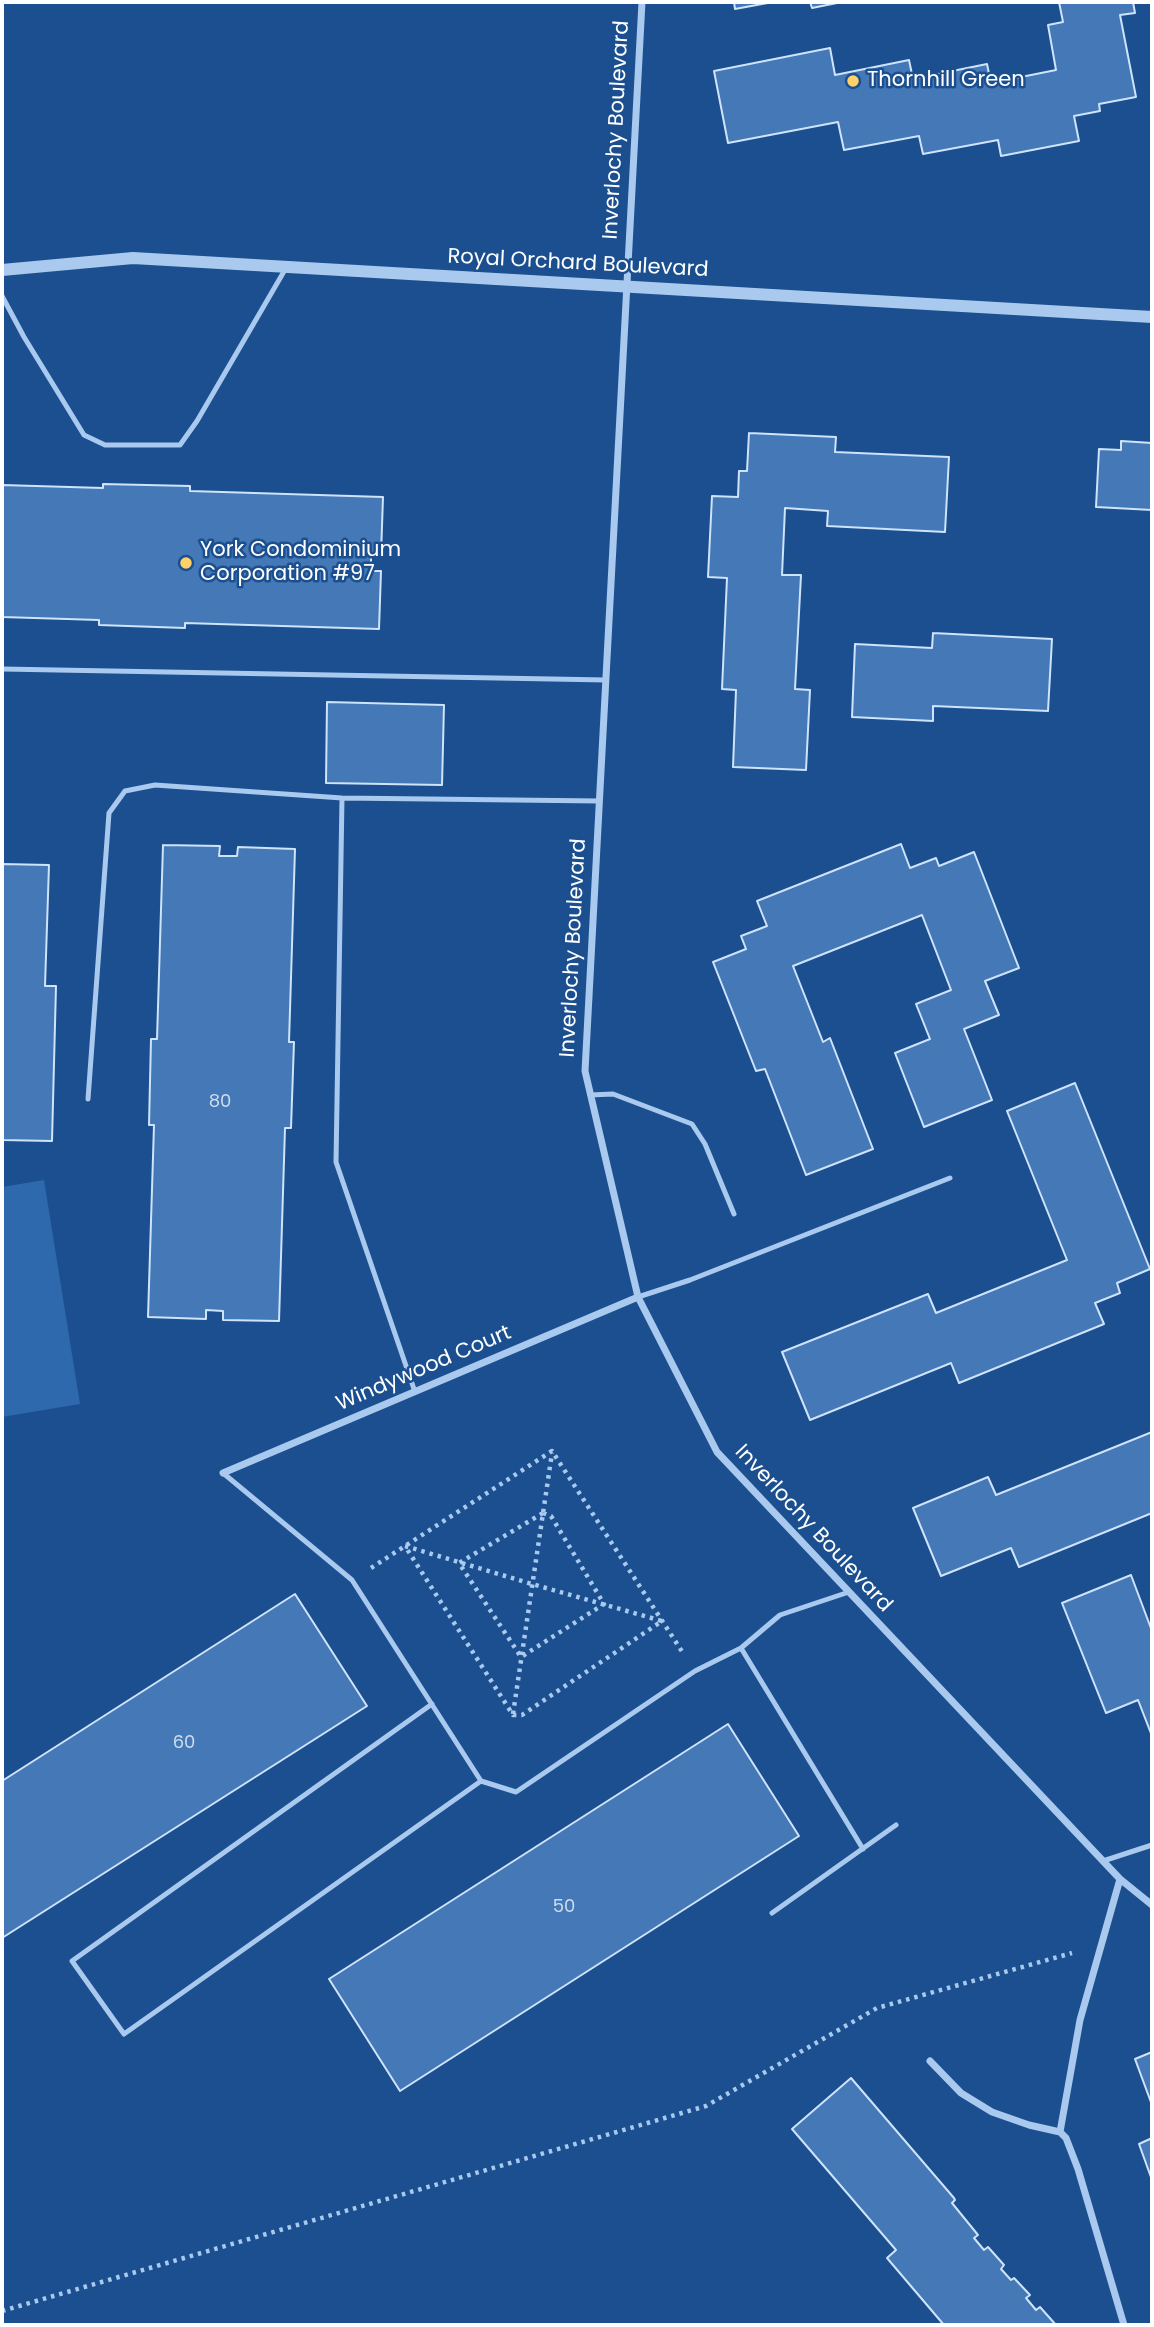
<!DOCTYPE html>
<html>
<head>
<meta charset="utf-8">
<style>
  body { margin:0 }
  #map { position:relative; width:1154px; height:2327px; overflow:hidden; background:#1b4f8f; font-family:Poppins,sans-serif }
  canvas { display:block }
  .frame { position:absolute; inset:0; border:4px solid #fff; pointer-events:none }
</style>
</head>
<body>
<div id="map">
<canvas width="1154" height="2327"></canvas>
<div class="frame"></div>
</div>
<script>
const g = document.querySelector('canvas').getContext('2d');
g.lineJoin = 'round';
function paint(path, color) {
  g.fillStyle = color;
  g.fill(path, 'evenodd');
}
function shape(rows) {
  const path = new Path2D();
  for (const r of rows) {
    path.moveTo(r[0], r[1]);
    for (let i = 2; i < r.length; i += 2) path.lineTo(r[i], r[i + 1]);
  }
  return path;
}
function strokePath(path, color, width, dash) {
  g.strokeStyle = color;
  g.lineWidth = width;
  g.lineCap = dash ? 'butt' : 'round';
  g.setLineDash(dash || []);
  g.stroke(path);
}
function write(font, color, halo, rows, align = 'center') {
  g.font = font + ' Poppins,sans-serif';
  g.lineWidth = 5;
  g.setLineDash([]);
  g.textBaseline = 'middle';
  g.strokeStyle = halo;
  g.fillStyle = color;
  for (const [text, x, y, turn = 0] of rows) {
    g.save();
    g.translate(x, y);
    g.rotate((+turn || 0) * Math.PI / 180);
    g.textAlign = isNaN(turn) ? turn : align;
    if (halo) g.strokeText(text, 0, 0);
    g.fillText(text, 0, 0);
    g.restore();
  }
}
paint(shape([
  [44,1180,80,1404,2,1417,2,1187]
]), '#2e69ad');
const building = shape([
  [734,2,773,2,735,9,734,2],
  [810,2,842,2,812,8,810,2],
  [1059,2,1133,2,1135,13,1120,15,1136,97,1099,104,1100,111,1074,116,1079,141,1001,156,998,140,923,154,919,136,844,150,838,122,728,143,714,71,830,48,835,75,909,60,913,79,987,64,991,83,1056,70,1048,25,1063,22,1059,2],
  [749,433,836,437,835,452,949,457,945,532,827,526,828,511,785,508,782,575,801,575,795,689,810,690,806,770,733,767,736,690,722,689,727,578,708,577,712,496,738,497,739,471,747,471,749,433],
  [1121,441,1152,443,1152,510,1096,507,1099,449,1121,450,1121,441],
  [103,484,190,486,190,491,383,497,381,555,371,555,371,571,381,571,379,629,185,623,185,628,99,625,99,620,2,617,2,485,103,488,103,484],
  [933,633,1052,639,1048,711,933,706,933,721,852,717,855,644,932,648,933,633],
  [327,702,444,705,442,785,326,783,327,702],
  [901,844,910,868,936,858,939,866,974,852,1019,968,985,981,999,1015,964,1029,992,1100,924,1127,895,1053,930,1039,916,1004,951,990,922,915,793,966,823,1042,830,1038,873,1149,806,1175,765,1069,756,1071,713,962,746,949,741,936,767,926,757,901,901,844],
  [163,845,220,846,219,856,237,856,238,847,295,849,289,1042,294,1042,291,1128,285,1128,279,1321,223,1320,223,1311,206,1310,206,1319,148,1317,154,1125,149,1125,151,1039,157,1039,163,845],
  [2,864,49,865,45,986,56,986,52,1141,2,1140,2,864],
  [1075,1083,1150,1269,1117,1283,1120,1293,1095,1303,1104,1324,959,1383,951,1363,810,1420,782,1352,928,1294,936,1313,1067,1260,1007,1111,1075,1083],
  [1152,1432,1152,1513,1019,1567,1011,1548,941,1576,913,1508,988,1477,996,1495,1152,1432],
  [1131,1575,1152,1631,1152,1736,1138,1700,1106,1713,1062,1603,1131,1575],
  [295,1594,367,1706,2,1938,2,1781,295,1594],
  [728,1724,799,1836,400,2091,329,1979,728,1724],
  [1152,2052,1152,2105,1135,2059,1152,2052],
  [851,2078,954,2198,955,2200,952,2203,978,2235,974,2238,984,2250,988,2247,1004,2265,1001,2269,1011,2280,1014,2278,1030,2295,1026,2298,1036,2310,1040,2307,1056,2325,944,2325,887,2258,896,2250,792,2129,851,2078],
  [1152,2138,1152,2180,1139,2144,1152,2138]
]);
paint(building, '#4478b7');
strokePath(building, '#cfe3fa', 2);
strokePath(shape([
  [543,1513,551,1516,604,1604,521,1657,459,1563,543,1513],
  [405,1546,532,1584,662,1621,522,1715,513,1715,405,1546],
  [371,1568,552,1451,683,1653],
  [513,1714,552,1453],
  [2,2311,706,2106,877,2008,1072,1953]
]), '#a9c9ee', 4.5, [3.5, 5]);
strokePath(shape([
  [2,296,24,337,84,435,105,445,180,445,197,421,286,268],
  [2,669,606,680],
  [342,798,336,1162,415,1392],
  [590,1095,613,1094,692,1124,705,1144,734,1214],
  [88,1099,109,813,125,791,155,785,342,798,599,801],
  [638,1297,690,1280,950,1178],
  [223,1473,352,1580,481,1781],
  [741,1648,863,1849],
  [432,1704,72,1961,124,2034,481,1781,516,1792,695,1671,741,1648,780,1615,849,1592],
  [1103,1861,1152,1845],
  [772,1913,896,1825]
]), '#a9c9ee', 5);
strokePath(shape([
  [642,2,585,1071,638,1297,717,1452,1120,1879,1152,1905],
  [223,1473,638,1297],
  [930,2061,961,2093,992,2112,1029,2125,1060,2132,1066,2138,1078,2169,1124,2325],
  [1060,2132,1080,2020,1120,1879]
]), '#a9c9ee', 7);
strokePath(shape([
  [2,270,133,258,1152,317]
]), '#a9c9ee', 12);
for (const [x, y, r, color] of [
  [853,81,7,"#ffd166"],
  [186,563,7,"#ffd166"]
]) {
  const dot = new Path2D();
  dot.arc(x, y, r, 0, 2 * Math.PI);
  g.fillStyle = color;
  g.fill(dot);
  strokePath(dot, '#1b4f8f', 2.5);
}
write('18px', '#d0dded', null, [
  ["80",220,1102],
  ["60",184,1743],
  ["50",564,1907]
]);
write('21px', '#fff', '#1b4f8f', [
  ["Thornhill Green",867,81],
  ["York Condominium",200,551],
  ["Corporation #97",200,575]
], 'left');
write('21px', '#fff', '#1b4f8f', [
  ["Inverlochy Boulevard",617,130,-87],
  ["Royal Orchard Boulevard",578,264,3],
  ["Inverlochy Boulevard",574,948,-87],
  ["Windywood Court",424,1369,-23],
  ["Inverlochy Boulevard",813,1529,47]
]);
</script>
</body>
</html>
